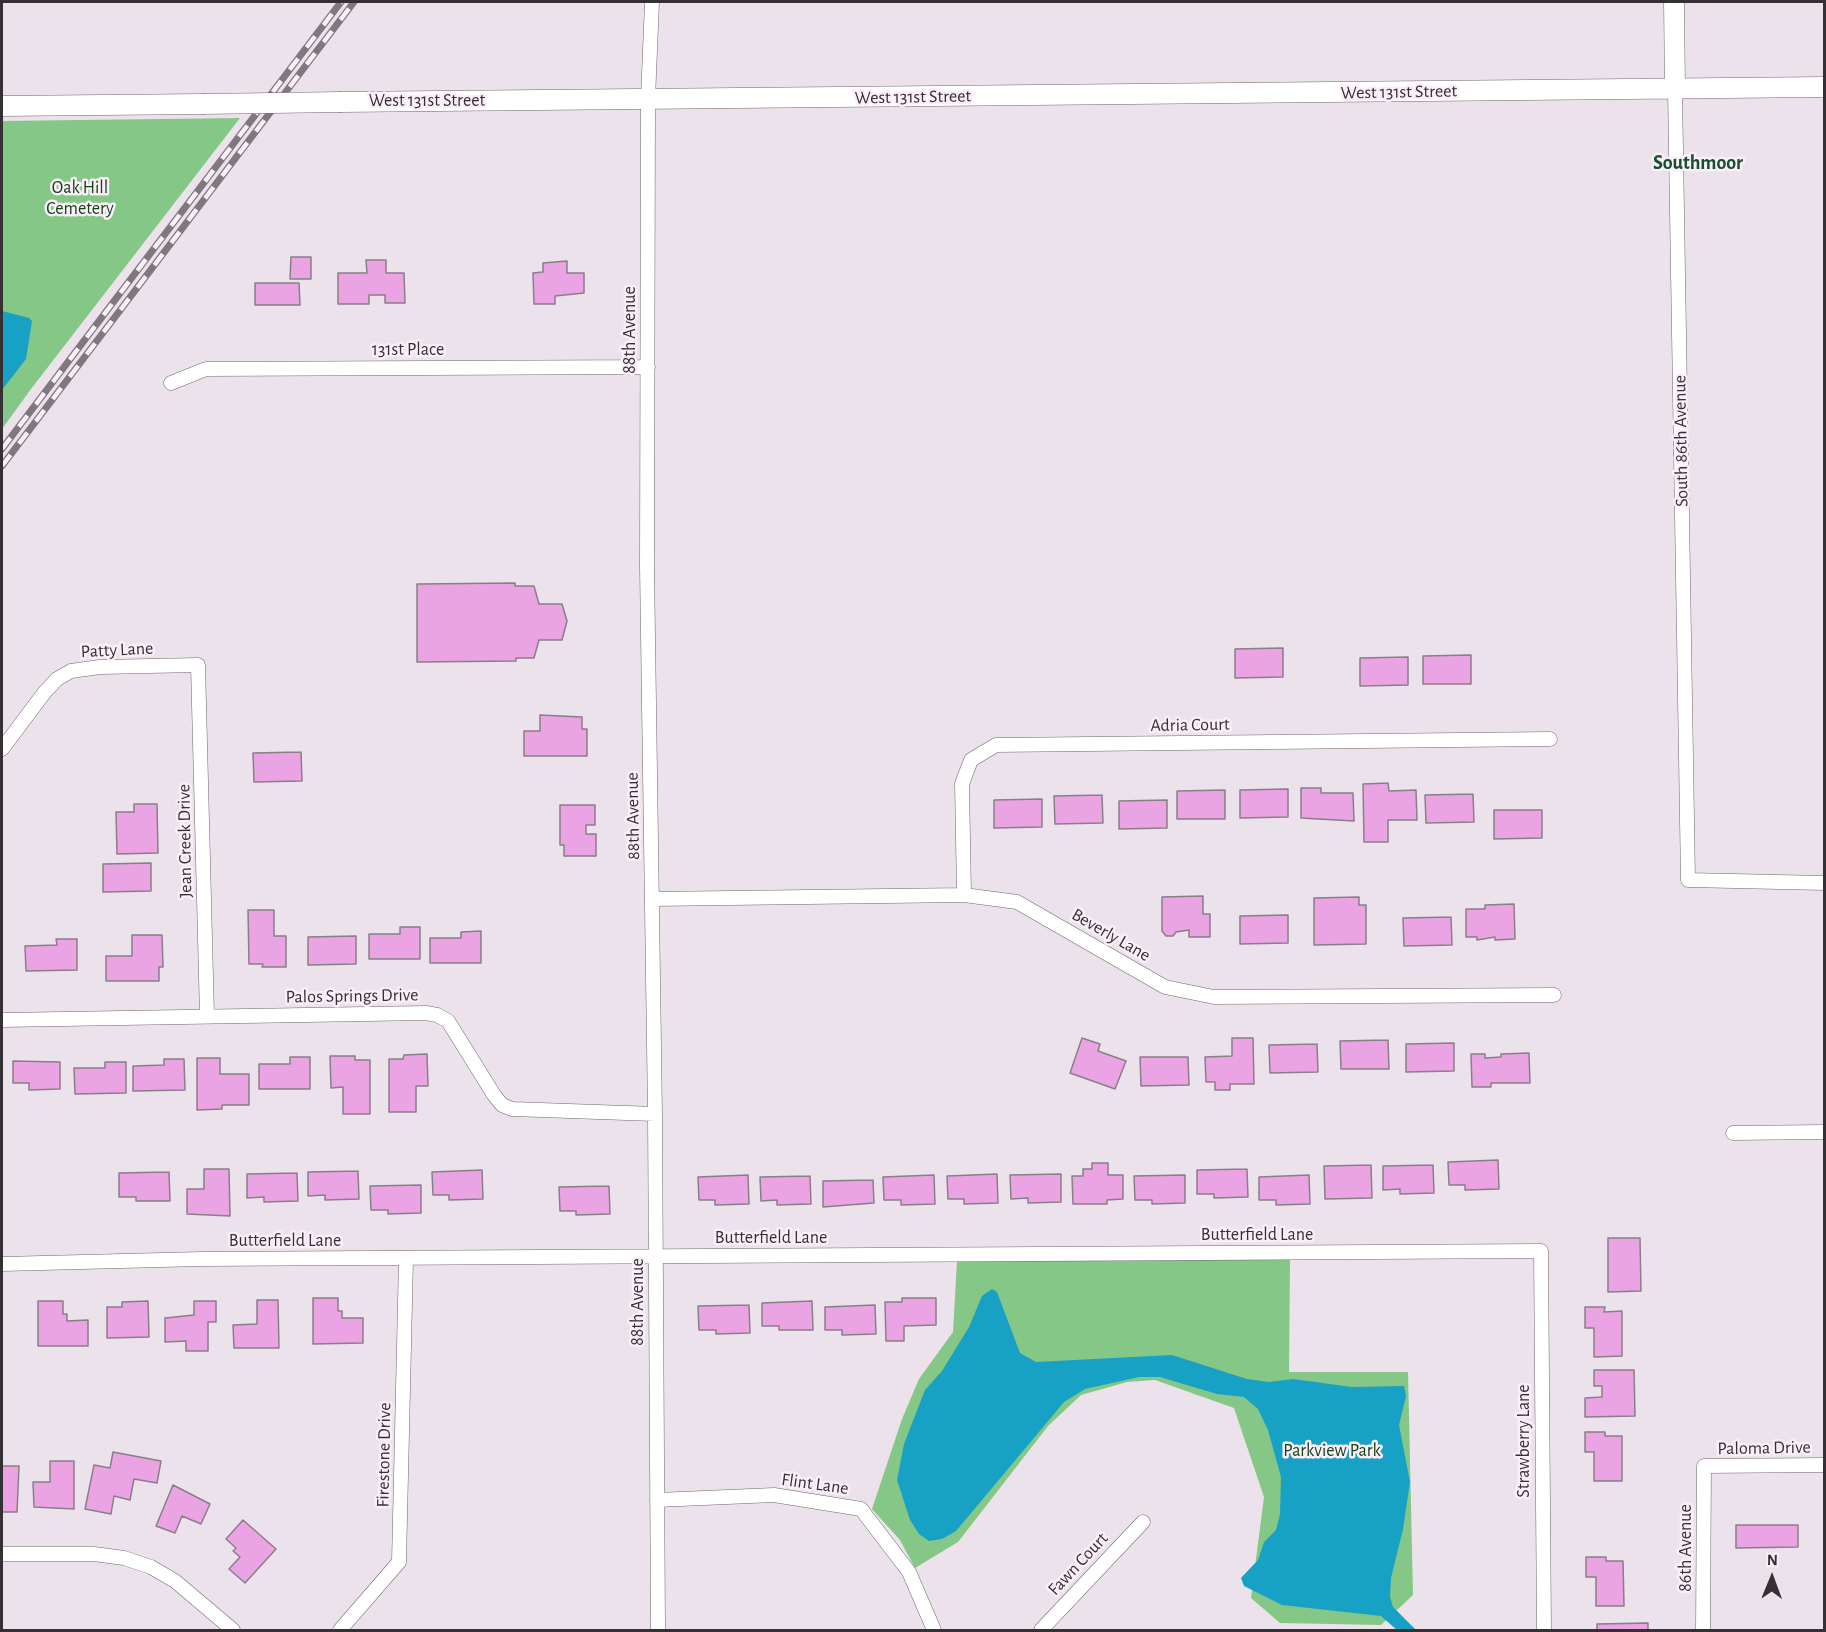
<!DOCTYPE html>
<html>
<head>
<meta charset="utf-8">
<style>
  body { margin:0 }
  #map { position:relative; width:1826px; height:1632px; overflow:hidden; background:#ece2eb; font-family:"Alegreya Sans",sans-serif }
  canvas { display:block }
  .frame { position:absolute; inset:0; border:3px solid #343033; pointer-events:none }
  .north { position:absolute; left:1742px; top:1548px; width:60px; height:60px; -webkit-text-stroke:4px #faeff8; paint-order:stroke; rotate:1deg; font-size:16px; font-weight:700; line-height:24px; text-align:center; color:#343033 }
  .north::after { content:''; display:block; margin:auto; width:21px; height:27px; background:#343033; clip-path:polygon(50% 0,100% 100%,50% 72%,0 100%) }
</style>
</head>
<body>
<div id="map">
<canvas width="1826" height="1632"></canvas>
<div class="frame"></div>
<div class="north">N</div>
</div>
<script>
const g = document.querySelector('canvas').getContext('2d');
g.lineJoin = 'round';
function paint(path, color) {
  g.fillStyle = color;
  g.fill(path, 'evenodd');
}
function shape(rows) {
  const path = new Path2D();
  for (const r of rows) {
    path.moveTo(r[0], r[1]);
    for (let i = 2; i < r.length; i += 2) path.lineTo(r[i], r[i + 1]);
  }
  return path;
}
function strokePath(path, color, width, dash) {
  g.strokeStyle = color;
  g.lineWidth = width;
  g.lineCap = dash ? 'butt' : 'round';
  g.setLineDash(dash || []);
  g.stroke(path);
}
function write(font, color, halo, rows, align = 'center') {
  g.font = font + ' "Alegreya Sans",sans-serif';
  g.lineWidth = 5;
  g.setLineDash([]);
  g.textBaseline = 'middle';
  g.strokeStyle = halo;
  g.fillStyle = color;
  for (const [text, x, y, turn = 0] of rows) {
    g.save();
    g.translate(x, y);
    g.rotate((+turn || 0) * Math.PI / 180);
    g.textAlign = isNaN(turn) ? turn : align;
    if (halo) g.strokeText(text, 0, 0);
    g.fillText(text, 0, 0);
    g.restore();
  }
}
paint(shape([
  [240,118,31,389,2,429,2,121],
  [1290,1258,1289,1372,1408,1372,1413,1595,1381,1625,1280,1623,1251,1598,1264,1497,1234,1408,1155,1380,1127,1382,1081,1395,1048,1426,958,1542,915,1568,900,1540,872,1509,902,1419,919,1379,953,1332,957,1261]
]), '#84c786');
paint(shape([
  [2,311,29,318,32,321,26,359,2,390],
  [992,1289,997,1292,1020,1353,1036,1362,1172,1355,1247,1379,1269,1382,1293,1379,1352,1387,1404,1386,1406,1396,1399,1425,1410,1482,1403,1529,1391,1578,1390,1597,1393,1607,1416,1630,1397,1630,1381,1616,1282,1605,1244,1586,1241,1578,1258,1560,1264,1542,1276,1530,1280,1514,1281,1477,1268,1430,1258,1409,1244,1397,1217,1394,1160,1377,1139,1377,1085,1389,1064,1402,956,1531,942,1539,929,1541,919,1534,910,1520,897,1480,904,1444,925,1390,942,1371,969,1327,982,1296]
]), '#17a1c4');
const building = shape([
  [291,257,311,257,311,279,290,279,291,257],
  [366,260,386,260,386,273,404,273,405,303,385,303,385,295,369,295,369,304,338,304,338,273,367,273,366,260],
  [567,261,567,273,584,273,584,293,555,296,555,304,534,304,533,273,543,272,543,263,567,261],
  [255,283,299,283,300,305,255,305,255,283],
  [515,583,515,586,534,586,539,604,562,604,567,621,562,640,539,640,534,658,516,658,516,661,417,662,417,584,515,583],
  [1283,648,1283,677,1235,678,1235,649,1283,648],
  [1471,655,1471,684,1423,684,1423,656,1471,655],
  [1408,657,1408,685,1360,686,1360,658,1408,657],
  [540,715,582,717,582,729,587,729,587,756,524,756,524,731,540,731,540,715],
  [301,752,302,781,254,782,253,753,301,752],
  [1388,783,1389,791,1416,790,1417,820,1388,820,1388,842,1364,842,1363,784,1388,783],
  [1301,788,1321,788,1321,793,1353,793,1354,821,1301,818,1301,788],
  [1288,789,1288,817,1240,818,1240,790,1288,789],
  [1225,790,1225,819,1177,819,1177,791,1225,790],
  [1473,794,1474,822,1426,823,1425,795,1473,794],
  [1102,795,1103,823,1055,824,1054,796,1102,795],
  [1042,799,1042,827,994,828,994,800,1042,799],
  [1167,800,1167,828,1119,829,1119,801,1167,800],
  [134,804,157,804,158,853,117,854,116,812,134,812,134,804],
  [560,805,595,805,595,825,586,825,586,834,596,834,596,856,564,856,564,845,560,845,560,805],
  [1494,810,1542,810,1542,838,1494,839,1494,810],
  [151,863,151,891,103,892,103,864,151,863],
  [1203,896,1203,914,1210,914,1210,937,1189,937,1189,930,1176,932,1173,936,1166,936,1162,931,1162,897,1203,896],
  [1359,897,1359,905,1366,905,1366,944,1314,945,1314,898,1359,897],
  [1514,904,1515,939,1495,940,1495,937,1477,940,1477,937,1466,937,1466,909,1485,909,1485,905,1514,904],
  [248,910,274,910,274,936,286,936,286,967,262,967,263,964,249,964,248,910],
  [1288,915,1288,943,1240,944,1240,916,1288,915],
  [1451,917,1452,945,1404,946,1403,918,1451,917],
  [400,927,420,927,420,959,369,959,369,934,400,934,400,927],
  [481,931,481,963,430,963,430,938,461,938,461,932,481,931],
  [132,935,162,935,163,967,159,967,159,981,106,981,106,956,132,956,132,935],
  [356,936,356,964,308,965,308,937,356,936],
  [56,939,77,939,77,970,26,971,25,946,57,945,56,939],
  [1082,1038,1100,1044,1098,1051,1126,1061,1115,1089,1070,1073,1082,1038],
  [1232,1038,1253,1038,1254,1084,1230,1084,1230,1090,1215,1090,1215,1082,1206,1082,1205,1057,1232,1056,1232,1038],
  [1388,1040,1389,1069,1341,1069,1340,1041,1388,1040],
  [1454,1043,1454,1071,1406,1072,1406,1044,1454,1043],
  [1317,1044,1318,1072,1270,1073,1269,1045,1317,1044],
  [1529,1053,1530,1083,1491,1083,1491,1087,1472,1087,1471,1054,1485,1054,1485,1058,1501,1057,1501,1054,1529,1053],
  [427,1054,428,1086,416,1086,416,1112,389,1112,389,1059,403,1059,404,1055,427,1054],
  [330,1056,355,1056,355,1060,370,1060,370,1114,343,1114,343,1087,331,1088,330,1056],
  [290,1057,310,1057,310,1089,259,1089,259,1064,290,1064,290,1057],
  [1140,1057,1188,1057,1189,1085,1141,1086,1140,1057],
  [197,1058,220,1058,220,1074,249,1074,249,1105,222,1105,222,1109,197,1110,197,1058],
  [164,1059,184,1059,185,1090,133,1091,133,1066,164,1065,164,1059],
  [13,1061,60,1062,60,1089,29,1090,29,1083,13,1083,13,1061],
  [105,1062,126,1062,126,1093,75,1094,74,1068,105,1068,105,1062],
  [1498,1160,1499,1189,1465,1190,1465,1185,1449,1185,1448,1162,1498,1160],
  [1092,1163,1108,1163,1108,1175,1123,1175,1123,1199,1107,1200,1107,1204,1073,1204,1072,1176,1083,1176,1083,1169,1092,1169,1092,1163],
  [1371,1165,1372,1198,1325,1199,1324,1166,1371,1165],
  [1433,1165,1434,1193,1400,1194,1400,1189,1383,1190,1383,1166,1433,1165],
  [204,1169,229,1169,230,1216,187,1214,187,1189,204,1189,204,1169],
  [1247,1169,1248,1197,1214,1198,1214,1194,1197,1194,1197,1170,1247,1169],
  [482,1170,483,1199,449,1200,449,1195,433,1195,432,1172,482,1170],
  [358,1171,359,1199,325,1200,325,1195,308,1196,308,1172,358,1171],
  [169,1172,170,1201,136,1201,136,1197,119,1197,119,1173,169,1172],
  [297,1173,298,1201,264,1202,264,1197,247,1198,247,1174,297,1173],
  [997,1174,998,1203,964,1204,964,1199,948,1199,947,1176,997,1174],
  [1061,1174,1061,1202,1028,1203,1028,1198,1011,1199,1010,1175,1061,1174],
  [748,1175,749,1204,715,1205,715,1200,699,1200,698,1177,748,1175],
  [934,1175,935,1204,901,1205,901,1200,884,1200,883,1177,934,1175],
  [1185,1175,1185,1203,1152,1204,1152,1200,1135,1200,1134,1176,1185,1175],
  [1309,1175,1310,1204,1276,1205,1276,1200,1259,1200,1259,1177,1309,1175],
  [810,1176,811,1204,777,1205,777,1200,761,1201,760,1177,810,1176],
  [873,1180,874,1203,823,1207,823,1181,873,1180],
  [421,1185,421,1213,388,1214,388,1210,371,1210,370,1186,421,1185],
  [609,1186,610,1214,576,1215,576,1211,560,1211,559,1187,609,1186],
  [1608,1238,1640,1238,1641,1291,1608,1292,1608,1238],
  [313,1298,338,1298,338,1311,342,1311,342,1318,363,1318,363,1343,313,1344,313,1298],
  [902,1298,936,1298,936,1325,904,1326,904,1341,886,1341,885,1302,902,1302,902,1298],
  [257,1300,278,1300,279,1348,234,1348,233,1325,257,1324,257,1300],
  [38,1301,63,1301,63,1314,67,1314,67,1321,88,1320,88,1346,38,1346,38,1301],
  [148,1301,149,1337,107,1338,107,1307,122,1307,122,1302,148,1301],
  [194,1301,216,1301,216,1322,208,1322,208,1351,186,1351,186,1341,165,1342,165,1318,194,1315,194,1301],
  [812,1301,813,1330,779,1330,779,1326,762,1326,762,1303,812,1301],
  [749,1305,750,1333,716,1334,716,1330,699,1330,698,1306,749,1305],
  [875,1305,876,1334,842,1335,842,1330,825,1330,825,1307,875,1305],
  [1585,1307,1605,1307,1604,1312,1622,1311,1622,1356,1594,1357,1594,1328,1585,1328,1585,1307],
  [1594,1370,1634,1370,1635,1416,1585,1417,1585,1398,1602,1397,1602,1386,1594,1386,1594,1370],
  [1585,1432,1605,1432,1605,1436,1622,1436,1622,1481,1594,1481,1594,1452,1585,1452,1585,1432],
  [113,1452,161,1461,157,1483,134,1479,130,1500,114,1496,111,1514,85,1509,94,1465,110,1468,113,1452],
  [50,1461,74,1461,74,1509,34,1507,33,1482,50,1482,50,1461],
  [2,1466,19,1466,17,1512,2,1512,2,1466],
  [173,1485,210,1504,201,1524,182,1516,175,1533,156,1526,173,1485],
  [243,1520,276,1549,245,1583,229,1569,240,1557,233,1551,236,1548,226,1539,243,1520],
  [1736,1525,1798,1525,1798,1547,1736,1548,1736,1525],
  [1586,1557,1606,1557,1606,1561,1623,1561,1624,1606,1596,1606,1596,1577,1586,1577,1586,1557],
  [1648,1623,1648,1630,1597,1630,1597,1624,1648,1623]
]);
paint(building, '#eaa3e3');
strokePath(building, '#897f87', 1.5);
const street = shape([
  [652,2,648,99,647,567,655,1114,658,1630],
  [1675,90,1688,880,1824,883],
  [171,383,206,369,648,367],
  [2,749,44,693,57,679,71,671,100,667,198,665,207,1016],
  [964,895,962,784,971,760,996,745,1550,739],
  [652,899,964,895,1017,902,1165,987,1214,997,1554,995],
  [2,1020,426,1013,437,1015,448,1021,494,1095,502,1105,512,1109,655,1114],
  [1733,1133,1824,1132],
  [2,1264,202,1259,1541,1251,1544,1630],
  [657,1500,774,1495,861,1509,909,1572,934,1630],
  [2,1554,94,1554,124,1558,151,1567,175,1581,233,1630],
  [340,1630,399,1562,406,1259],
  [1041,1630,1143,1522],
  [1703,1630,1704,1466,1824,1465]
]);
const secondary = shape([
  [1674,2,1675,90],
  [341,102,1824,87],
  [2,106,202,104]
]);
strokePath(street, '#6f666e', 15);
strokePath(secondary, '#6f666e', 21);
strokePath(street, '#fff', 14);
strokePath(secondary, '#fff', 20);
const rail = shape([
  [2,449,341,2],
  [2,466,354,2]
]);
strokePath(rail, '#7f787e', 7);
strokePath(rail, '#faeff8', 4.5, [14]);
const secondaryBridge = shape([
  [202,104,341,102]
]);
strokePath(secondaryBridge, '#6f666e', 21, []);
strokePath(secondaryBridge, '#fff', 20);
write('18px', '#343033', '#faeff8', [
  ["West 131st Street",1399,92,-1],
  ["West 131st Street",913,97,-1],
  ["West 131st Street",427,101],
  ["88th Avenue",630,330,-90],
  ["131st Place",408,350],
  ["South 86th Avenue",1681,441,-91],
  ["Patty Lane",117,650,-3],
  ["Adria Court",1190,725,-1],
  ["88th Avenue",633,816,-91],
  ["Jean Creek Drive",185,841,-91],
  ["Beverly Lane",1111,935,30],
  ["Palos Springs Drive",352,996,-1],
  ["Butterfield Lane",1257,1235],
  ["Butterfield Lane",771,1238],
  ["Butterfield Lane",285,1241],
  ["88th Avenue",638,1302,-90],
  ["Strawberry Lane",1524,1441,-90],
  ["Paloma Drive",1764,1448,-1],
  ["Firestone Drive",384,1455,-89],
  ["Flint Lane",815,1484,8],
  ["86th Avenue",1686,1548,-90],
  ["Fawn Court",1078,1564,-47]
]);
write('18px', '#124217', '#faeff8', [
  ["Oak Hill",80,188],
  ["Cemetery",80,209],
  ["Parkview Park",1332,1451]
]);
write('bold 20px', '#184f2e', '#faeff8', [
  ["Southmoor",1698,163]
]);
</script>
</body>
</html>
